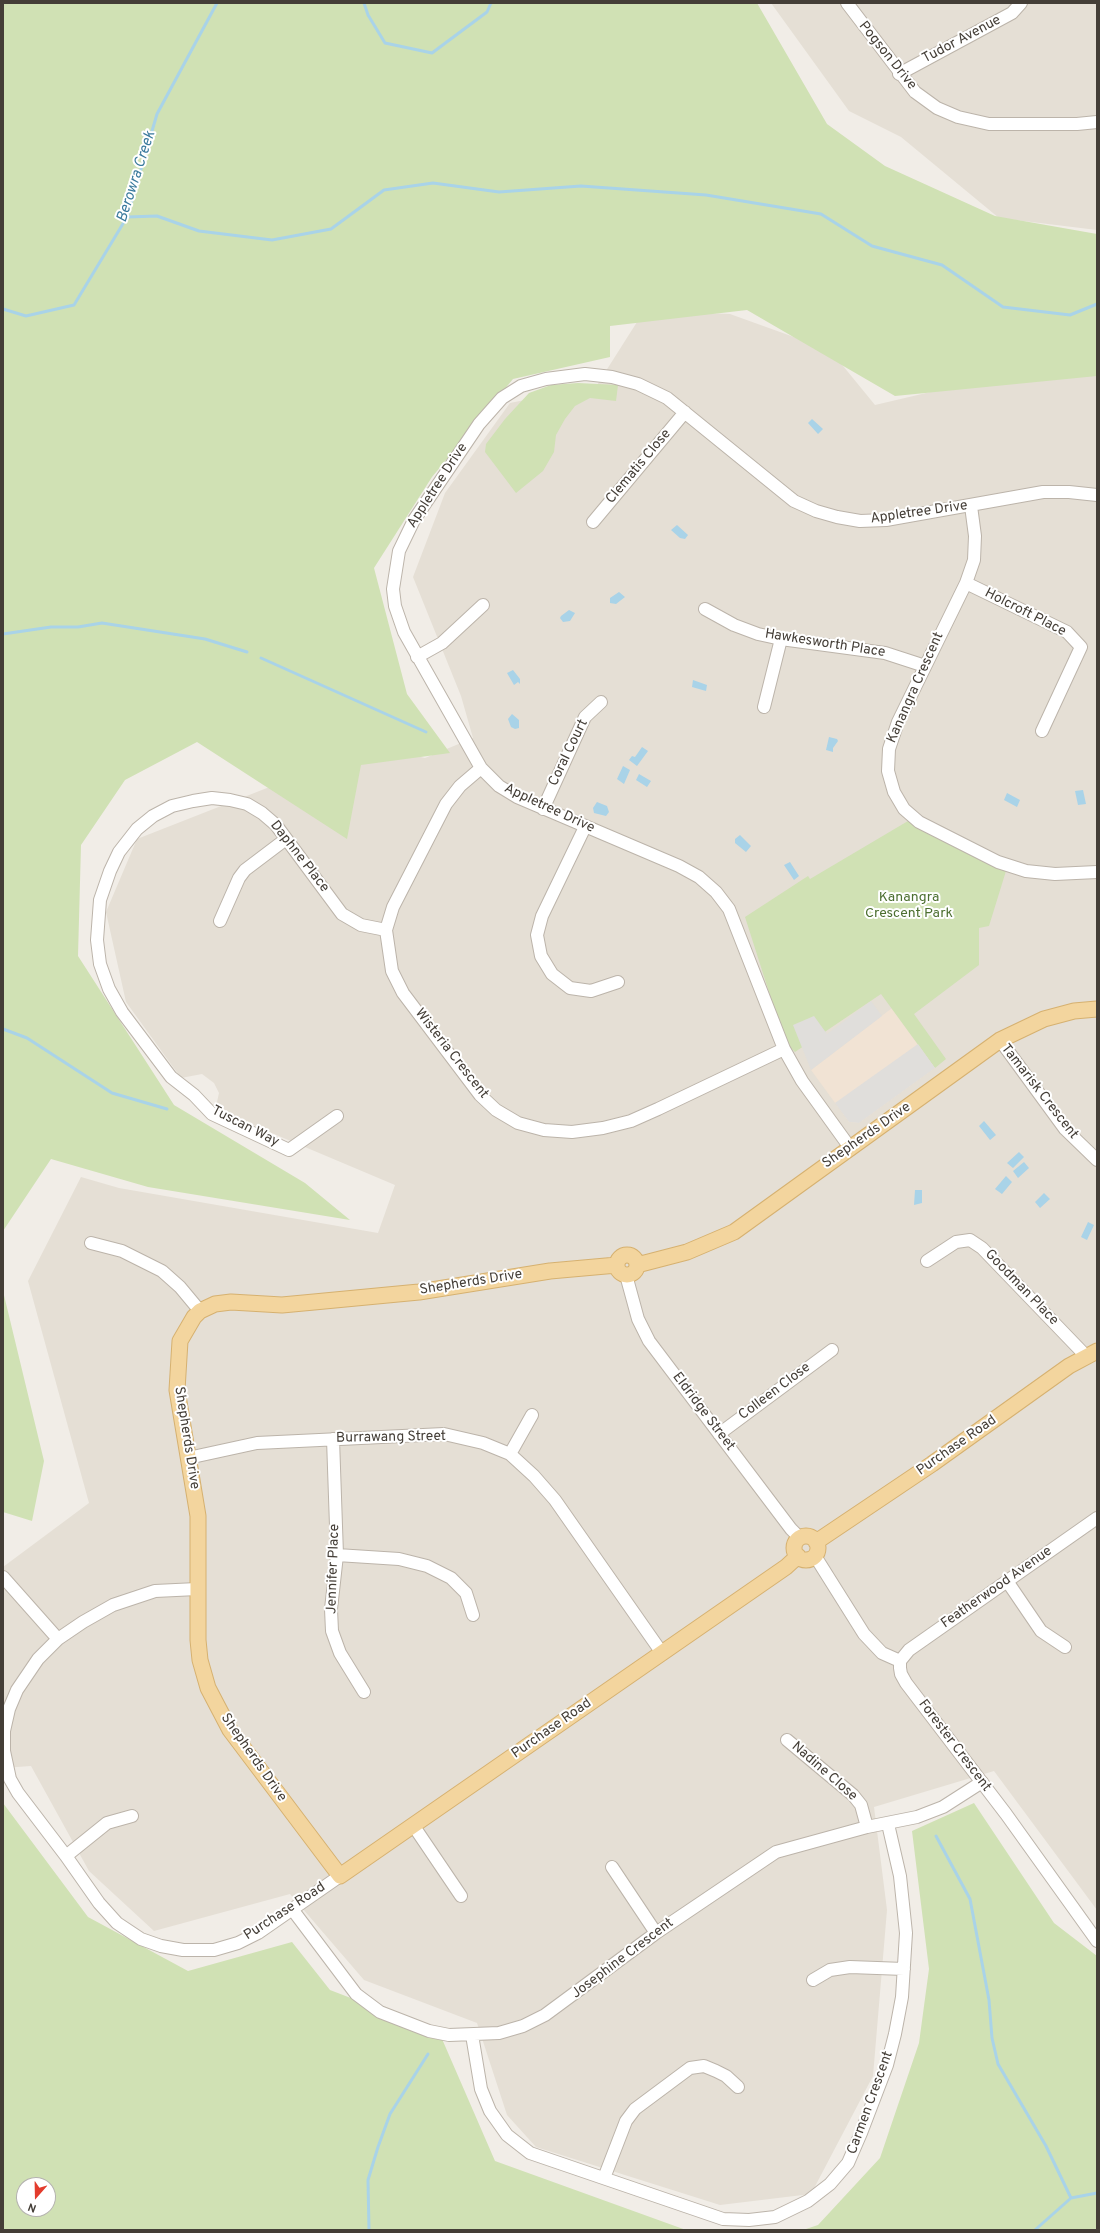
<!DOCTYPE html>
<html>
<head>
<meta charset="utf-8">
<style>
  body { margin:0 }
  #map { position:relative; width:1100px; height:2233px; overflow:hidden; background:#f1ede7; font-family:Overpass,sans-serif }
  canvas { display:block }
  .frame { position:absolute; inset:0; border:4px solid #443e37; pointer-events:none }
  .north { position:absolute; left:16px; top:2177px; width:40px; height:40px; box-sizing:border-box; background:#fff; border:1px solid #b4b2af; border-radius:50%; rotate:200deg; font-size:11px; font-weight:700; line-height:16px; text-align:center; color:#443e37 }
  .north::after { content:''; display:block; margin:auto; width:14px; height:18px; background:#e33c2d; clip-path:polygon(50% 0,100% 100%,50% 72%,0 100%) }
</style>
</head>
<body>
<div id="map">
<canvas width="1100" height="2233"></canvas>
<div class="frame"></div>
<div class="north">N</div>
</div>
<script>
const g = document.querySelector('canvas').getContext('2d');
g.lineJoin = 'round';
function paint(path, color) {
  g.fillStyle = color;
  g.fill(path, 'evenodd');
}
function shape(rows) {
  const path = new Path2D();
  for (const r of rows) {
    if (r.length === 3) {
      path.moveTo(r[0] + r[2], r[1]);
      path.arc(r[0], r[1], r[2], 0, 2 * Math.PI);
      continue;
    }
    path.moveTo(r[0], r[1]);
    for (let i = 2; i < r.length; i += 2) path.lineTo(r[i], r[i + 1]);
  }
  return path;
}
function strokePath(path, color, width, dash) {
  g.strokeStyle = color;
  g.lineWidth = width;
  g.lineCap = dash ? 'butt' : 'round';
  g.setLineDash(dash || []);
  g.stroke(path);
}
function write(font, color, halo, rows, align = 'center') {
  g.font = font + ' Overpass,sans-serif';
  g.lineWidth = 4;
  g.setLineDash([]);
  g.textBaseline = 'middle';
  g.strokeStyle = halo;
  g.fillStyle = color;
  for (const [text, x, y, turn = 0] of rows) {
    g.save();
    g.translate(x, y);
    g.rotate((+turn || 0) * Math.PI / 180);
    g.textAlign = isNaN(turn) ? turn : align;
    if (halo) g.strokeText(text, 0, 0);
    g.fillText(text, 0, 0);
    g.restore();
  }
}
paint(shape([
  [771,3,1097,3,1097,230,999,218,901,137,849,111],
  [644,311,730,314,830,350,875,405,1007,374,1097,375,1097,1910,994,1771,874,1807,887,1910,873,2076,811,2194,720,2205,536,2147,507,2115,477,2023,364,1980,290,1894,154,1931,89,1871,31,1766,3,1768,3,1567,89,1503,28,1281,81,1177,119,1188,378,1233,395,1185,210,1107,217,1102,219,1093,214,1083,202,1074,181,1078,126,1002,106,912,137,839,374,746,425,758,473,738,461,696,413,577,445,493,510,403,597,385]
]), '#e5dfd5');
paint(shape([
  [892,1008,935,1068,859,1123,849,1122,811,1070]
]), '#f1e3d4');
paint(shape([
  [3,3,757,3,827,124,885,166,995,216,1097,234,1097,376,895,396,747,310,610,326,610,357,513,379,432,477,374,568,407,694,450,753,361,765,347,839,197,742,125,780,81,845,78,956,174,1105,305,1183,350,1220,148,1187,51,1159,3,1231],
  [578,383,618,385,616,401,590,398,575,406,565,419,556,435,554,452,543,471,516,493,485,452,486,444,505,419,529,393,551,385],
  [908,821,930,835,1006,871,989,926,979,928,979,965,914,1014,946,1059,935,1068,881,994,795,1052,790,1047,775,1011,745,917,808,876,810,879],
  [3,1291,44,1461,32,1521,3,1512],
  [3,1803,88,1917,188,1971,292,1942,330,1990,439,2032,495,2161,686,2230,3,2230],
  [24,2185,48,2185,48,2209,24,2209],
  [974,1803,1054,1923,1097,1956,1097,2230,803,2230,818,2225,880,2158,919,2043,929,1969,912,1831]
]), '#d0e1b4');
paint(shape([
  [871,1001,882,1016,811,1070,793,1025,814,1016,827,1034],
  [918,1044,935,1068,859,1123,849,1122,835,1103]
]), '#e0dedb');
paint(shape([
  [812,419,823,429,818,434,808,423],
  [677,525,688,535,685,539,680,538,671,530],
  [619,592,625,597,616,604,610,603,610,598],
  [569,610,575,613,570,621,563,622,560,618,561,616],
  [513,670,520,679,520,684,518,682,514,685,507,673],
  [693,680,707,685,706,691,692,687],
  [512,714,519,720,519,728,515,729,511,727,508,719],
  [829,737,837,739,838,741,833,748,833,752,826,750],
  [642,747,648,751,637,766,629,760,632,756,635,757],
  [623,766,630,770,624,784,617,779],
  [639,774,651,781,647,787,636,780],
  [1083,790,1086,804,1078,805,1075,791],
  [1007,793,1020,800,1017,807,1004,800],
  [597,802,607,806,609,812,606,816,594,813,593,808],
  [740,835,751,846,746,852,735,843,735,839],
  [790,862,799,876,794,880,784,865],
  [984,1121,996,1135,990,1140,979,1126],
  [1019,1152,1024,1157,1013,1168,1007,1163],
  [1024,1162,1029,1168,1018,1178,1013,1171],
  [1006,1176,1012,1182,1002,1194,995,1189],
  [915,1190,922,1190,922,1203,914,1205],
  [1044,1193,1050,1199,1040,1208,1035,1202],
  [1088,1222,1094,1225,1087,1240,1081,1237]
]), '#a9d3e8');
strokePath(shape([
  [364,3,368,15,385,43,432,53,487,12,491,3],
  [127,217,157,216,199,231,272,240,331,229,384,190,433,183,499,192,581,186,706,195,821,214,872,246,942,265,1003,307,1070,315,1097,304],
  [3,309,26,316,74,305,127,217,157,114,217,3],
  [3,634,51,627,78,627,102,623,205,639,247,652],
  [261,658,426,732],
  [3,1029,27,1038,112,1093,167,1109],
  [936,1836,970,1899,989,2000,992,2038,998,2064,1046,2146,1071,2198],
  [369,2230,368,2180,378,2147,390,2114,428,2054],
  [1035,2230,1071,2198,1097,2193]
]), '#a9d3e8', 3);
const minor = shape([
  [847,3,915,92,937,108,958,117,989,124,1077,124,1097,122],
  [899,74,1012,13,1021,3],
  [971,506,975,536,974,560,966,583,898,722,889,749,888,771,894,792,904,809,919,822,998,862,1026,871,1055,874,1097,872],
  [593,522,685,412],
  [966,583,1067,632,1081,647,1042,731],
  [705,609,734,625,758,634,781,639,885,653,925,666],
  [417,657,442,643,483,605],
  [764,707,781,639],
  [481,768,460,786,446,804,393,907,386,930,392,971,403,993,480,1095,496,1110,518,1123,544,1130,572,1132,603,1128,631,1121,658,1109,784,1049],
  [543,809,585,717,601,702],
  [585,827,542,916,537,935,541,956,552,974,570,988,591,991,618,982],
  [220,921,239,878,245,870,286,839],
  [1000,1040,1065,1129,1097,1160],
  [337,1116,289,1150,212,1114,194,1095,171,1077,122,1012,109,989,100,964,97,940,100,900,110,871,119,852,137,829,153,816,172,806,193,801,212,798,230,800,247,804,262,813,276,825,342,914,361,925,386,930],
  [851,1149,802,1081,784,1049,729,909,716,892,699,877,679,866,517,797,499,786,481,768,404,632,395,606,393,589,399,551,414,520,479,424,502,398,521,386,546,379,585,374,612,377,638,384,667,398,794,501,816,511,837,517,860,521,886,520,1043,492,1069,492,1097,495],
  [91,1243,122,1251,162,1271,180,1287,200,1311],
  [927,1261,956,1242,970,1240,982,1248,1086,1356],
  [626,1275,638,1319,649,1341,791,1529,800,1538],
  [719,1434,832,1350],
  [333,1439,337,1555,331,1609,332,1631,340,1653,364,1692],
  [510,1454,532,1415],
  [188,1458,257,1443,444,1434,483,1443,510,1454,534,1476,555,1500,662,1653],
  [1097,1518,909,1650,900,1661,900,1668,901,1674,906,1683,1006,1814,1097,1941],
  [337,1555,399,1559,427,1566,451,1578,466,1593,473,1615],
  [815,1556,864,1634,882,1653,900,1661],
  [3,1577,58,1639],
  [1007,1581,1041,1631,1065,1647],
  [197,1589,155,1591,113,1605,83,1622,58,1639,38,1659,17,1690,9,1709,4,1731,4,1751,10,1779,18,1793,66,1856,99,1903,117,1923,141,1939,161,1946,183,1950,214,1950,238,1943,258,1933,340,1876],
  [787,1740,853,1795,861,1805,867,1827],
  [413,1825,461,1896],
  [66,1856,107,1823,132,1816],
  [612,1867,656,1933],
  [292,1909,356,1994,380,2012,429,2031,449,2035,499,2033,523,2026,545,2015,656,1933,776,1852,867,1827,917,1817,943,1807,982,1782],
  [813,1980,830,1970,850,1967,904,1969],
  [472,2035,481,2089,490,2111,507,2135,530,2153,723,2219,749,2220,775,2217,808,2201,830,2184,848,2163,861,2133,887,2065,895,2034,902,1997,906,1933,900,1876,888,1824],
  [604,2178,626,2121,635,2109,690,2068,704,2066,716,2071,726,2076,738,2087]
]);
const major = shape([
  [627,1265,10],
  [617,1265,550,1271,419,1292,314,1302,282,1305,231,1302,215,1304,200,1311,194,1317,180,1341,177,1390,198,1516,198,1640,200,1660,208,1688,230,1730,340,1876,786,1567,798,1556],
  [637,1265,687,1252,734,1232,1000,1040,1044,1019,1074,1011,1097,1009],
  [806,1548,12],
  [816,1542,932,1464,1069,1366,1097,1351]
]);
strokePath(minor, '#bcb4aa', 14);
strokePath(major, '#d6b170', 17);
strokePath(minor, '#fff', 12);
strokePath(major, '#f3d59e', 15);
write('14px', '#443e37', '#fff', [
  ["Tudor Avenue",962,40,-28],
  ["Pogson Drive",887,56,51],
  ["Clematis Close",639,467,-50],
  ["Appletree Drive",438,486,-57],
  ["Appletree Drive",919,513,-8],
  ["Holcroft Place",1025,613,27],
  ["Hawkesworth Place",825,644,9],
  ["Kanangra Crescent",916,688,-66],
  ["Coral Court",569,753,-64],
  ["Appletree Drive",549,809,25],
  ["Daphne Place",299,857,52],
  ["Wisteria Crescent",451,1054,52],
  ["Tamarisk Crescent",1039,1092,52],
  ["Tuscan Way",245,1127,27],
  ["Shepherds Drive",867,1136,-35],
  ["Shepherds Drive",471,1283,-9],
  ["Goodman Place",1021,1288,46],
  ["Colleen Close",775,1392,-37],
  ["Eldridge Street",703,1412,53],
  ["Shepherds Drive",186,1438,81],
  ["Burrawang Street",391,1438,-1],
  ["Purchase Road",957,1446,-35],
  ["Jennifer Place",334,1569,-88],
  ["Featherwood Avenue",997,1588,-35],
  ["Purchase Road",552,1729,-35],
  ["Forester Crescent",954,1746,53],
  ["Shepherds Drive",253,1758,55],
  ["Nadine Close",824,1772,41],
  ["Purchase Road",285,1912,-33],
  ["Josephine Crescent",623,1959,-37],
  ["Carmen Crescent",871,2103,-70]
]);
write('14px', '#4c6f30', '#fff', [
  ["Kanangra",909,898],
  ["Crescent Park",909,914]
]);
write('italic 15px', '#3a7a9d', '#fff', [
  ["Berowra Creek",137,177,-72]
]);
</script>
</body>
</html>
